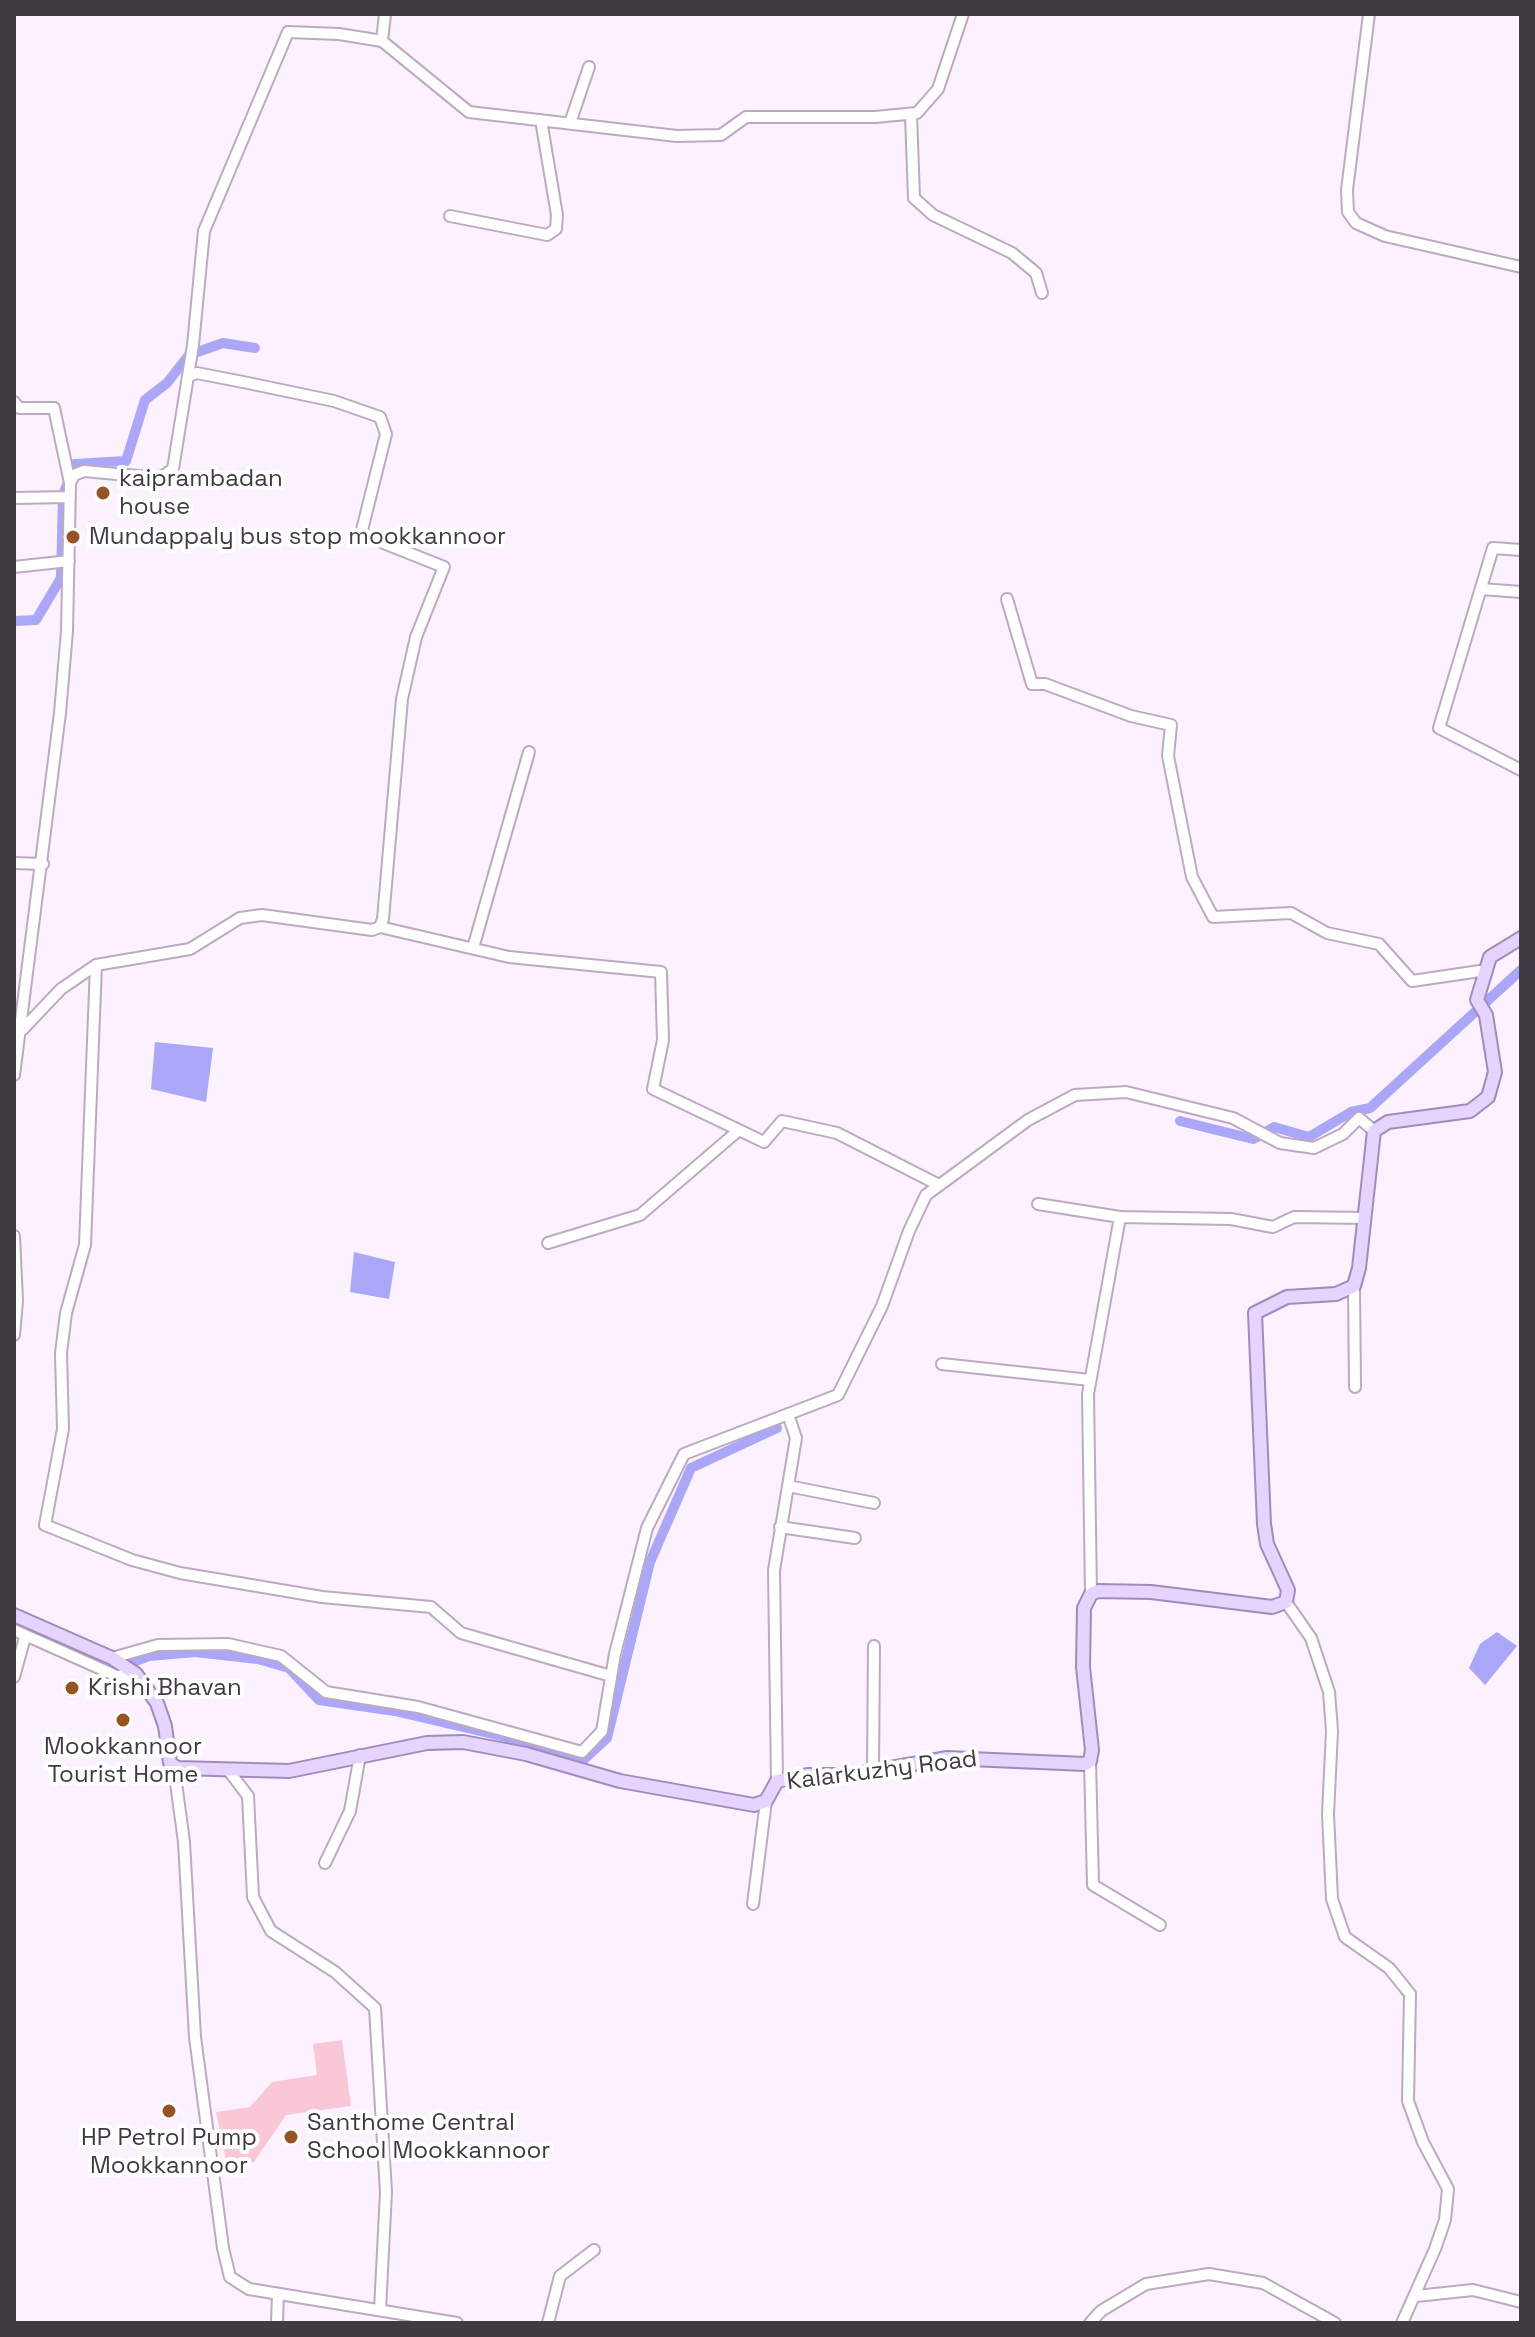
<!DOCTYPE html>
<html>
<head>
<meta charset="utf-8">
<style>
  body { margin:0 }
  #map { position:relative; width:1535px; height:2337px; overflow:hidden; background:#fcf1fe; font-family:"Space Grotesk",sans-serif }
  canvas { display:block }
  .frame { position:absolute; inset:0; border:16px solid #413a43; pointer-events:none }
</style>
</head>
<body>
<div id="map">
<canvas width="1535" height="2337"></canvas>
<div class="frame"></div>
</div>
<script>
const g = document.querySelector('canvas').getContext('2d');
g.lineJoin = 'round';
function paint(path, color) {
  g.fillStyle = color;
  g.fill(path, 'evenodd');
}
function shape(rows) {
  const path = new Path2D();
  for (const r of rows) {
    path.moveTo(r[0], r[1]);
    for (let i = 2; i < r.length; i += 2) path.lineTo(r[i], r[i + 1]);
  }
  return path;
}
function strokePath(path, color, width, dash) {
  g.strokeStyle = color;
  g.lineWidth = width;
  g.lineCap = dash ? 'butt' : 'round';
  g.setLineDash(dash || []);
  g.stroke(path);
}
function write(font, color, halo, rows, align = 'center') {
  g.font = font + ' "Space Grotesk",sans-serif';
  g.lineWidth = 8;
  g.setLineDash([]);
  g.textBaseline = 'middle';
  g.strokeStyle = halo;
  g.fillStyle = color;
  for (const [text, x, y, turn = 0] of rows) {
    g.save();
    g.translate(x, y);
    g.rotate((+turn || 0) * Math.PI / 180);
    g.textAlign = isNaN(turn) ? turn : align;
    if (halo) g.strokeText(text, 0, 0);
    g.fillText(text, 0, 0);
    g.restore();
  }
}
paint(shape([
  [342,2040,351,2106,286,2115,254,2162,228,2169,216,2112,250,2107,272,2082,317,2075,313,2044]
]), '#fac7d6');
paint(shape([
  [155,1042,213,1048,206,1102,151,1089],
  [354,1252,395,1262,389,1299,350,1292],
  [1497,1632,1517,1646,1485,1685,1469,1668,1480,1644]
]), '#aaa7f9');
strokePath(shape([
  [14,621,36,620,61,578,63,495,75,464,126,461,145,400,167,383,189,355,223,343,255,348],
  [1180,1121,1253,1139,1257,1137],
  [1267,1131,1274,1127,1309,1137,1351,1112,1370,1108,1521,970],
  [14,1621,115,1669,124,1665],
  [125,1665,149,1656,195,1652,258,1659,289,1668,319,1700,395,1711,501,1736,582,1761,607,1738,650,1562,691,1468,777,1428]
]), '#aaa7f9', 10);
const minor = shape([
  [1369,14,1347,190,1348,212,1356,223,1385,236,1521,267],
  [382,41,385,14],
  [911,114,914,198,933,215,1012,253,1036,273,1042,293],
  [570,123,589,67],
  [450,216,547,235,556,229,557,215,541,120],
  [14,402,19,408,54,408,70,483],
  [14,498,70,497],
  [1521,550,1493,548,1439,728,1521,770],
  [14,567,69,561],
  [1481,589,1521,592],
  [1007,599,1032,684,1045,684,1131,716,1171,725,1168,756,1192,877,1213,917,1291,913,1327,933,1379,944,1412,981,1487,970],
  [14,863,43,864],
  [380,927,509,957,661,972,663,1040,653,1089,764,1142,782,1121,837,1133,939,1185],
  [473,948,529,752],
  [96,965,85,1245,66,1313,61,1353,63,1429,45,1525,132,1560,180,1573,322,1597,431,1607,461,1633,611,1676],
  [23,1029,61,989,96,965,190,949,240,918,262,915,372,930,380,927,383,919,402,699,416,637,444,567,361,534,386,434,380,417,334,401,248,383,197,373,189,376],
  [14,1075,60,713,67,631,70,483,74,475,84,471,160,478,173,469,193,345,204,231,288,32,339,34,382,41,469,112,677,136,721,135,746,117,875,117,917,113,938,89,963,14],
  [1038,1204,1120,1217,1231,1219,1273,1227,1294,1217,1365,1218],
  [14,1236,17,1301,14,1335],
  [548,1243,640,1215,739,1130],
  [1354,1286,1355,1387],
  [942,1364,1090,1380],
  [788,1414,796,1438,788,1486,874,1503],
  [780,1527,855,1538],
  [1091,1594,1088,1394,1120,1217],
  [1286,1602,1311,1638,1329,1692,1332,1731,1328,1814,1332,1899,1345,1937,1389,1968,1410,1994,1408,2101,1423,2142,1448,2189,1445,2220,1435,2249,1402,2323],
  [14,1630,117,1676,136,1674],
  [112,1658,158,1645,228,1644,281,1656,326,1692,418,1707,582,1752,602,1731,615,1654,647,1528,684,1454,838,1395,882,1306,909,1231,926,1195,1028,1120,1075,1095,1126,1092,1233,1118,1280,1143,1314,1148,1343,1134,1359,1118,1374,1131],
  [14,1677,25,1637],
  [1090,1761,1093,1885,1160,1925],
  [174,1768,184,1842,195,2037,223,2248,230,2277,249,2289,457,2323],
  [873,1770,874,1646],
  [229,1771,248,1796,253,1897,271,1931,335,1972,375,2008,386,2192,380,2310],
  [777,1781,774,1570,788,1486],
  [325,1863,350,1811,360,1755],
  [753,1904,766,1801],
  [1416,2296,1473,2290,1521,2302],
  [277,2323,278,2294],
  [548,2323,560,2276,594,2250],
  [1090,2323,1101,2311,1146,2284,1209,2274,1263,2283,1335,2323]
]);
const major = shape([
  [14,1615,112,1658,136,1674,157,1703,165,1726,170,1763,177,1768,289,1771,427,1743,463,1742,526,1754,620,1781,754,1805,766,1801,777,1781,807,1775,851,1775,947,1758,1085,1764,1090,1761,1092,1750,1083,1667,1084,1608,1091,1594,1098,1591,1151,1592,1272,1607,1286,1602,1288,1590,1267,1544,1264,1524,1255,1313,1287,1297,1336,1294,1354,1286,1359,1268,1374,1131,1388,1122,1470,1111,1488,1097,1495,1072,1486,1015,1477,1000,1490,957,1521,938]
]);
strokePath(minor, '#bdaac0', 14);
strokePath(major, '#a18bbc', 16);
strokePath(minor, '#fff', 10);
strokePath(major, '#e5d4fe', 12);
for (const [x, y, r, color] of [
  [103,493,8,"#975423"],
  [73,537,8,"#975423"],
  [72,1688,8,"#975423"],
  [123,1720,8,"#975423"],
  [169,2111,8,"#975423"],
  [291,2137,8,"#975423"]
]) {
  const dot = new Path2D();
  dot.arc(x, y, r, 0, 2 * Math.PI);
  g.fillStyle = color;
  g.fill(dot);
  strokePath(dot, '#fff', 3);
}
write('24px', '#413a43', '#fff', [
  ["kaiprambadan",119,479],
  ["house",119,507],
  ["Mundappaly bus stop mookkannoor",89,537],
  ["Krishi Bhavan",88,1688],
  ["Mookkannoor",123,1747,"center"],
  ["Tourist Home",123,1775,"center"],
  ["Santhome Central",307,2123],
  ["School Mookkannoor",307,2151],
  ["HP Petrol Pump",169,2138,"center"],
  ["Mookkannoor",169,2166,"center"]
], 'left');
write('24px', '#413a43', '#fff', [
  ["Kalarkuzhy Road",882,1771,-7]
]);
</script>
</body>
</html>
